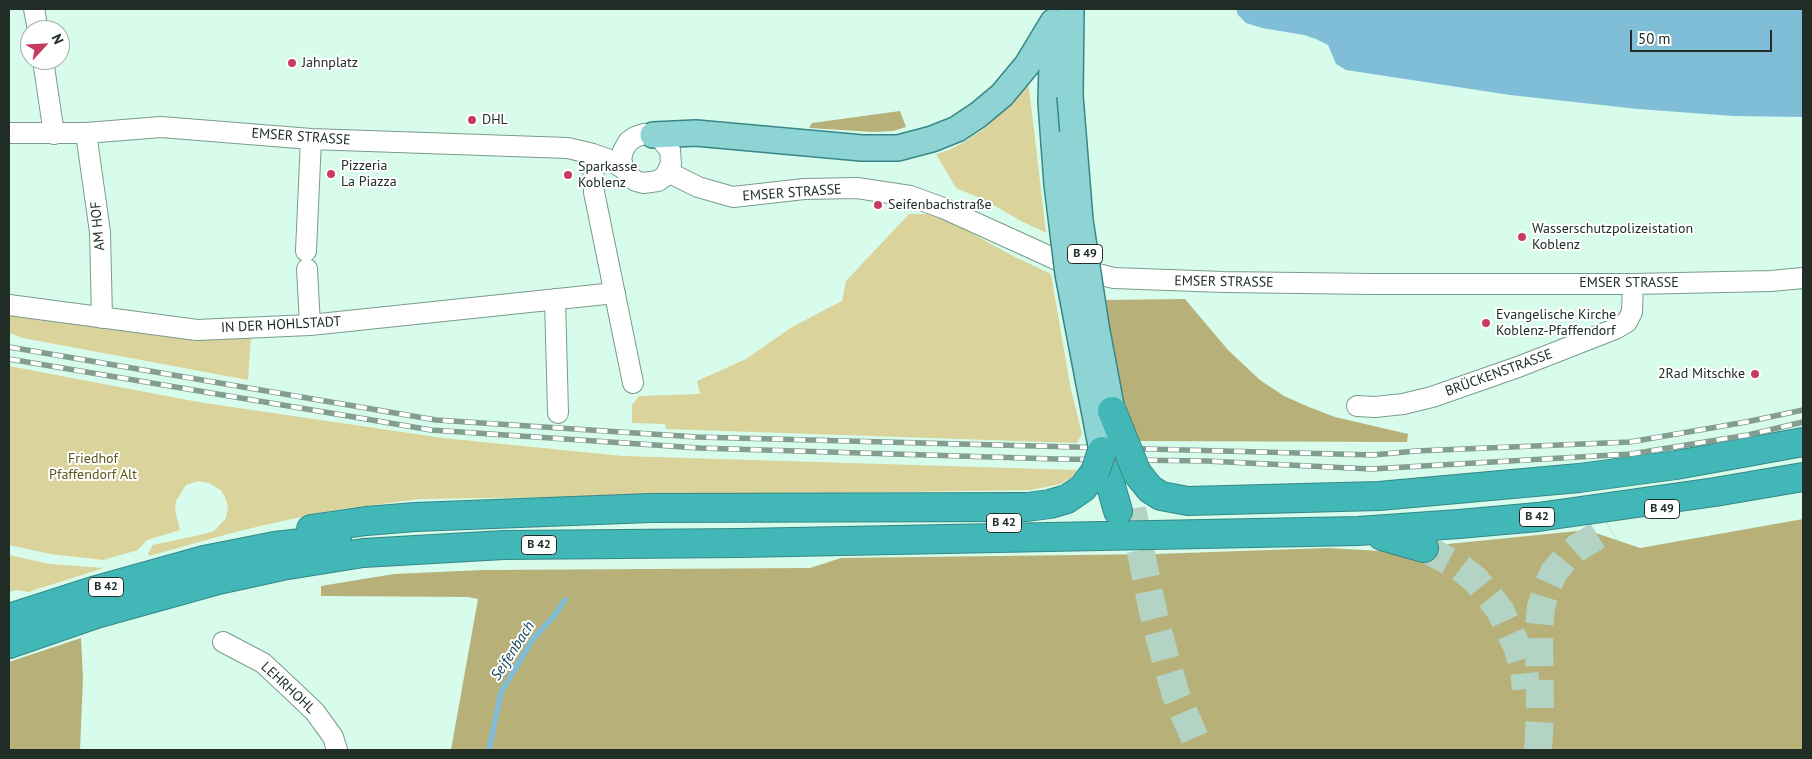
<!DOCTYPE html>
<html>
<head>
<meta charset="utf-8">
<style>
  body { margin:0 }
  #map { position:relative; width:1812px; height:759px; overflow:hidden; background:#d8fceb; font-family:"PT Sans",sans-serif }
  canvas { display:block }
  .frame { position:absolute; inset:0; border:10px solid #202e27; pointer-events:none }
  .north { position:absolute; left:20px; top:20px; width:50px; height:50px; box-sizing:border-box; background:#fff; border:1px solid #a6aba9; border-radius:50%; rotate:65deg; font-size:14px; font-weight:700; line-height:20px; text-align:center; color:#202e27 }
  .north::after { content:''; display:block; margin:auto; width:18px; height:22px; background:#c93a60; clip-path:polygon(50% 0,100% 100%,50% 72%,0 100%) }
  .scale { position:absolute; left:1630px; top:30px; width:142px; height:22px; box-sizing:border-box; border:2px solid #202e27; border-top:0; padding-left:6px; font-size:15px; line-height:18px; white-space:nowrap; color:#202e27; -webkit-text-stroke:4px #fff; paint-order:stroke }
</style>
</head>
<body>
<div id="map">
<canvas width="1812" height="759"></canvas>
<div class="frame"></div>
<div class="north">N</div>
<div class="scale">50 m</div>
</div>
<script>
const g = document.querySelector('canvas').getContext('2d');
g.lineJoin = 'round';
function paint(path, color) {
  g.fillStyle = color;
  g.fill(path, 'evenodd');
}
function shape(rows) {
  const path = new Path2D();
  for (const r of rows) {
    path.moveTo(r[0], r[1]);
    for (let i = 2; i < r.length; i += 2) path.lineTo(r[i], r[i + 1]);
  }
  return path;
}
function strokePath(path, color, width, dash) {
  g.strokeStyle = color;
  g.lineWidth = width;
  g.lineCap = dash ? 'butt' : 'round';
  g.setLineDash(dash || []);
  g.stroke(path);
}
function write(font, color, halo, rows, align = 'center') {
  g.font = font + ' "PT Sans",sans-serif';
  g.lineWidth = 4;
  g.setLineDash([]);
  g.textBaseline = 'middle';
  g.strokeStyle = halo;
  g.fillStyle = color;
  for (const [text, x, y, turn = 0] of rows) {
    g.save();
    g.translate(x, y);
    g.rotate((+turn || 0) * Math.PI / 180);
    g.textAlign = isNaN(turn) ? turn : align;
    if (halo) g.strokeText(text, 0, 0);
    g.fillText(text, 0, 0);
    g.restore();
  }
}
paint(shape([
  [1028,81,1035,138,1046,233,1019,220,987,201,956,188,936,154,949,150,966,141,982,130,1000,114],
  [909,214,937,214,1011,255,1051,274,1070,385,1082,434,1077,443,666,429,665,424,632,423,632,405,639,396,700,394,697,381,746,359,792,327,842,301,846,281],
  [9,314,251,336,248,380,23,338,9,333],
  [9,366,198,402,443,438,623,456,1077,470,1074,476,1060,484,1031,490,420,499,335,510,287,520,239,531,149,556,148,553,153,545,200,535,214,531,226,518,228,507,225,497,221,490,209,483,198,481,186,485,176,501,175,510,180,530,147,540,138,550,103,560,50,554,9,545],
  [9,555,50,564,104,568,28,592,16,590,9,592]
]), '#dad39c');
paint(shape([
  [900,111,906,127,893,131,874,132,809,128,812,123],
  [1185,299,1228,350,1260,380,1284,396,1309,407,1335,417,1408,434,1407,442,1134,441,1128,423,1104,300],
  [1803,519,1803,750,451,750,478,599,468,597,321,596,321,586,394,574,483,570,810,568,841,558,1155,554,1328,548,1379,551,1587,530,1640,548],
  [81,638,83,678,80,750,9,750,9,662]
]), '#b7b079');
paint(shape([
  [1236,9,1803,9,1803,117,1733,116,1638,109,1510,95,1346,70,1336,64,1328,45,1316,39,1304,35,1262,28,1246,23,1238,15]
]), '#80bed8');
strokePath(shape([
  [489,750,501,692,533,639,554,616,565,600]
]), '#80bed8', 5.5);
strokePath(shape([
  [1132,509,1154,616,1166,661,1176,695,1200,750],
  [1424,548,1458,566,1475,579,1500,610,1518,649,1524,669,1526,689],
  [1538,750,1540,715,1539,627,1541,607,1547,587,1554,572,1565,559,1577,548,1610,528]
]), '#b3d3c4', 28, [28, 14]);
const minor = shape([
  [34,9,38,30],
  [43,60,54,134],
  [9,133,86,133,161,127,311,139,568,148,593,154,610,160,624,169,629,176,636,181,643,183,658,181,665,176,671,164,670,150,660,138,653,135,644,134,635,137,628,142,623,151,621,159,624,169],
  [86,133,100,232,102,318],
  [593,154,594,192,633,383],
  [668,172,698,187,733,197,804,189,857,188,910,196,943,208,1077,269,1114,278,1223,282,1373,284,1633,284,1771,281,1803,278],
  [306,251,311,139],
  [307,269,310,325],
  [555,299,558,413],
  [9,305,197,330,310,325,615,293],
  [1357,406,1375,407,1403,404,1432,397,1518,367,1615,329,1627,322,1632,312,1633,284],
  [223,642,263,663,294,692,315,712,333,737,337,750]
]);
const major = shape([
  [1053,26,1051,102,1054,143],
  [1070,96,1071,9],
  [653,135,696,133,862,148,898,148,932,139,957,129,978,115,1002,95,1027,65,1053,22]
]);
const highway = shape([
  [1107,472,1118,511],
  [1137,473,1150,489,1161,496,1188,501,1379,496,1579,478,1676,465,1803,442],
  [311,529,366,521,415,517,651,508,1027,507,1050,504,1067,499,1083,488,1095,472],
  [1382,536,1424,548],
  [9,618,93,591,204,560,275,546,337,539],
  [9,644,96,614,218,580,282,566,363,553,504,545,740,543,1358,531,1459,524,1538,517,1715,492,1803,477]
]);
strokePath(minor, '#7a9b8c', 22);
strokePath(major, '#368785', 28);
strokePath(highway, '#368785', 30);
strokePath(minor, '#fff', 20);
strokePath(major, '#8ed4d4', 25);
strokePath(highway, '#42b7b8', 28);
const rail = shape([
  [9,347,436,420,697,437,1373,455,1416,451,1630,442,1746,422,1803,410],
  [9,359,431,430,699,448,1056,459,1206,461,1371,469,1631,454,1748,435,1803,422]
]);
strokePath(rail, '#839d91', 5.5);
strokePath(rail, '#fff', 4, [11]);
const majorBridge = shape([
  [1070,96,1080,220,1096,326,1112,411],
  [1054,143,1057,184,1068,274,1102,451]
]);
const highwayBridge = shape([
  [1112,411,1137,473],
  [1095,472,1102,451]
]);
strokePath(majorBridge, '#368785', 28, []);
strokePath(highwayBridge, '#368785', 30, []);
strokePath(majorBridge, '#8ed4d4', 25);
strokePath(highwayBridge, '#42b7b8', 28);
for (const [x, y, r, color] of [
  [292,63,5,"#c93a60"],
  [472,120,5,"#c93a60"],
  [331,174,5,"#c93a60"],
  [568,175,5,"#c93a60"],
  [878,205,5,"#c93a60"],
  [1522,237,5,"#c93a60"],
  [1486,323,5,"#c93a60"],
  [1755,374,5,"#c93a60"]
]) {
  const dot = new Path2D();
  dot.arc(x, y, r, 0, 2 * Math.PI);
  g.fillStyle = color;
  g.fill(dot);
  strokePath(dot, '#fff', 2);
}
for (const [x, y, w] of [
  [1085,254,35],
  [1662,509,35],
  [1537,517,35],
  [1004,523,35],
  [539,545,35],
  [106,587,35]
]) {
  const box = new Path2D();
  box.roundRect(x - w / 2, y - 9.5, w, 19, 4);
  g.fillStyle = '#fff';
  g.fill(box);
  strokePath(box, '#202e27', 1);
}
write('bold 12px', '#202e27', null, [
  ["B 49",1085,254],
  ["B 49",1662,509],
  ["B 42",1537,517],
  ["B 42",1004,523],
  ["B 42",539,545],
  ["B 42",106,587]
]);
write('14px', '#202e27', '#fff', [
  ["Jahnplatz",302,63],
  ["DHL",482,120],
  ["Pizzeria",341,166],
  ["La Piazza",341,182],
  ["Sparkasse",578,167],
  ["Koblenz",578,183],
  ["Seifenbachstraße",888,205],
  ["Wasserschutzpolizeistation",1532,229],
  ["Koblenz",1532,245],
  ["Evangelische Kirche",1496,315],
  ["Koblenz-Pfaffendorf",1496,331],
  ["2Rad Mitschke",1745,374,"right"]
], 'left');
write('14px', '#202e27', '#fff', [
  ["EMSER STRASSE",301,137,4],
  ["EMSER STRASSE",792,193,-4],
  ["AM HOF",98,226,-95],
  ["EMSER STRASSE",1224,282,1],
  ["EMSER STRASSE",1629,283],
  ["IN DER HOHLSTADT",281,325,-3],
  ["BRÜCKENSTRASSE",1499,373,-20],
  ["LEHRHOHL",288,688,43]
]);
write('14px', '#5e5716', '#fff', [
  ["Friedhof",93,459],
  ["Pfaffendorf Alt",93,475]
]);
write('italic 15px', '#0f4457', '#fff', [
  ["Seifenbach",513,651,-57]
]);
</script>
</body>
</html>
